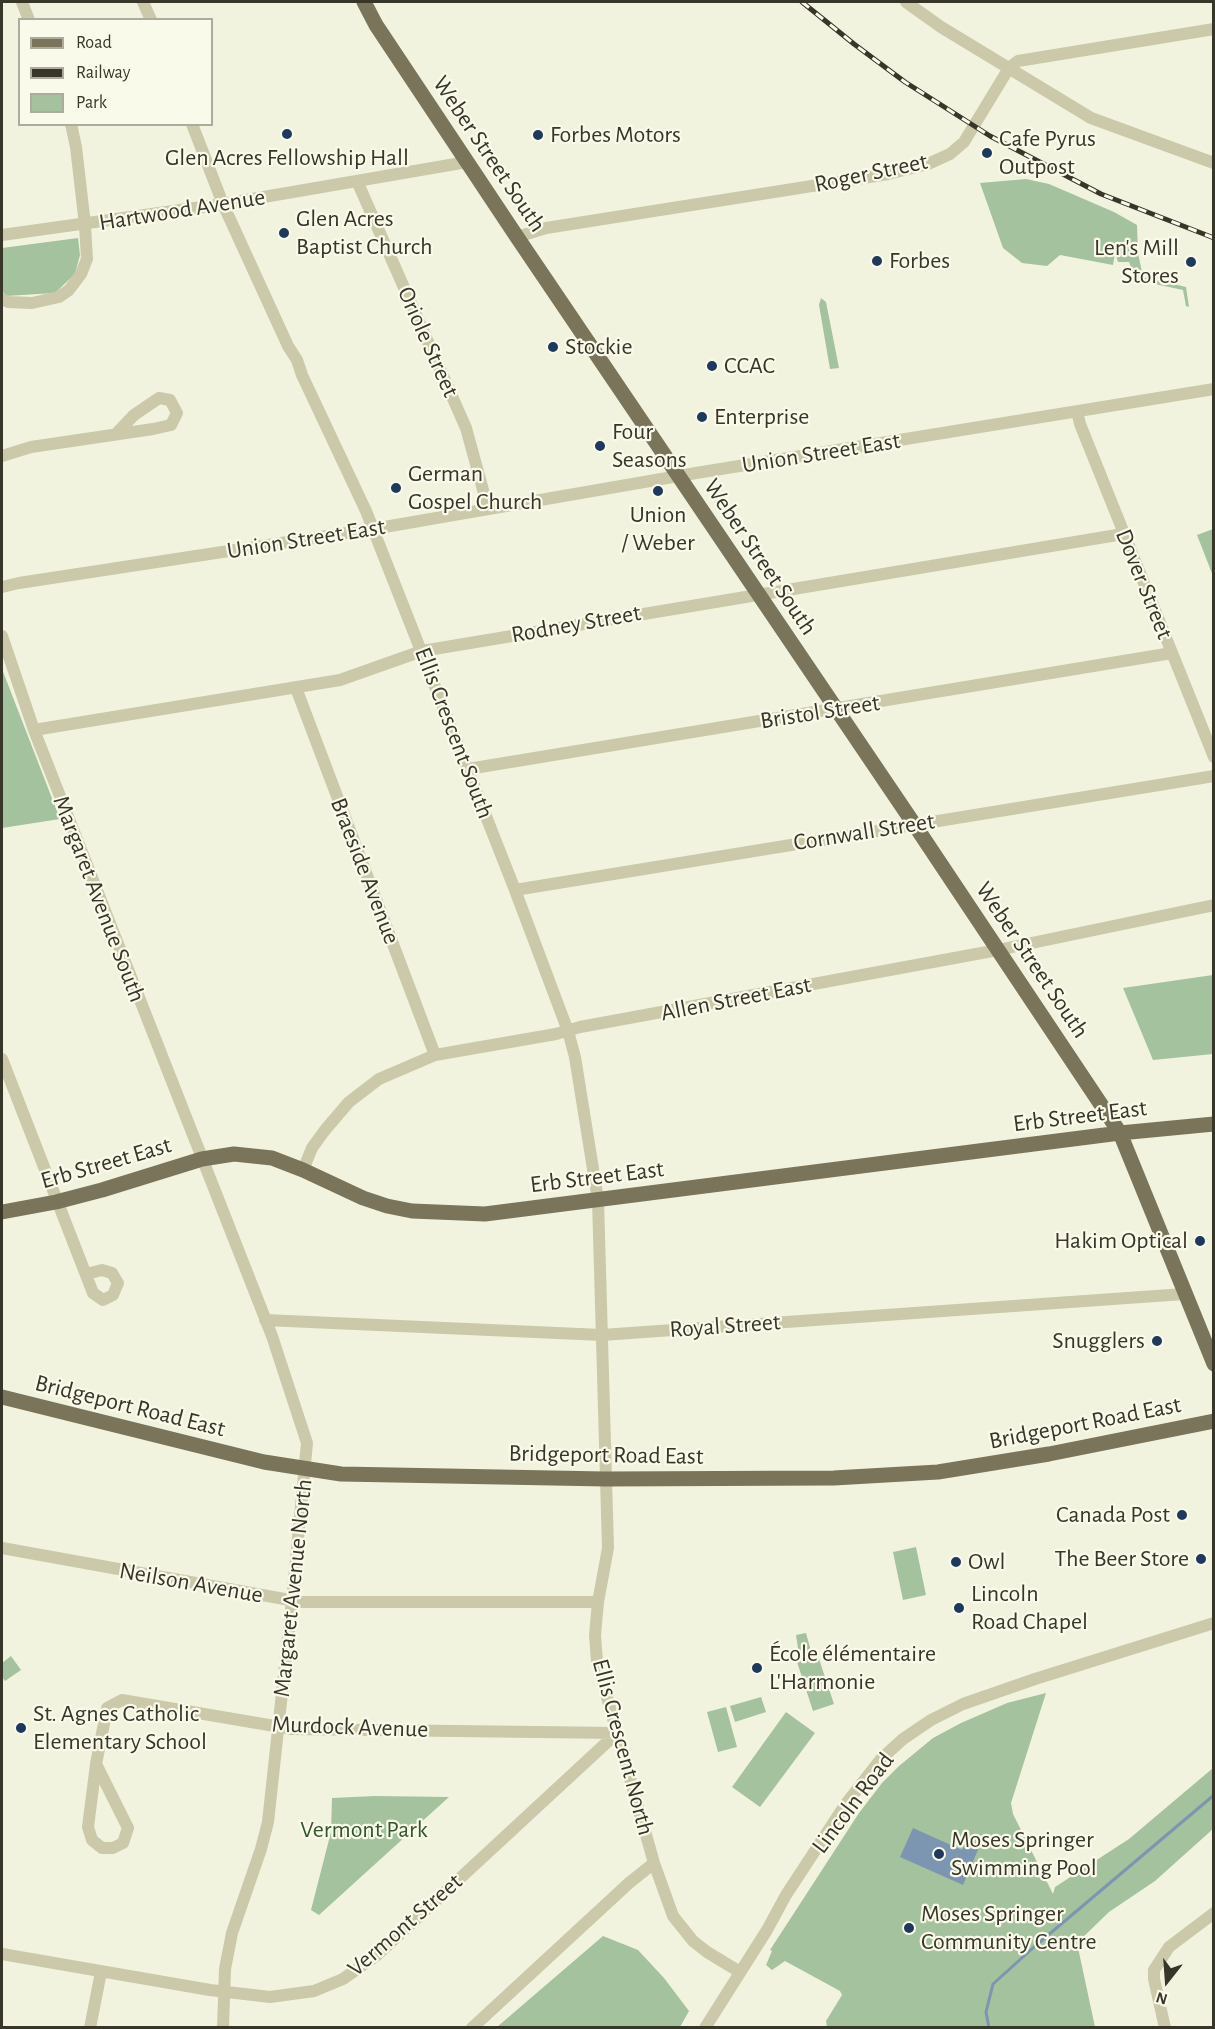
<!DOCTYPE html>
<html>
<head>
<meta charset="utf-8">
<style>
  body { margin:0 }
  #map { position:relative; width:1215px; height:2029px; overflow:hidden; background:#f2f3de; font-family:"Alegreya Sans",sans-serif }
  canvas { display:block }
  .frame { position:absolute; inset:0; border:3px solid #383529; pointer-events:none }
  .legend { position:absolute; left:18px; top:18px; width:195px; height:108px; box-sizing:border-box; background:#fafaea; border:2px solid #acab9d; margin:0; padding:8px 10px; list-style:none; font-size:18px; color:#383529 }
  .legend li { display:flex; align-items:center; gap:12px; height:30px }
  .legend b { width:30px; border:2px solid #acab9d }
  .north { position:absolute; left:1137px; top:1951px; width:60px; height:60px; -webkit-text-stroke:4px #fafaea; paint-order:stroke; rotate:197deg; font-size:16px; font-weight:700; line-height:24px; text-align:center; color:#383529 }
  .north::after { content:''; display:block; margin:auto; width:21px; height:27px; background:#383529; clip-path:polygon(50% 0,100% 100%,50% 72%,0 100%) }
</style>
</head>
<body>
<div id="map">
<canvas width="1215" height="2029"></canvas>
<div class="frame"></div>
<ul class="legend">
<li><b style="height:8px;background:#7a755a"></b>Road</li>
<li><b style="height:8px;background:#383529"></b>Railway</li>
<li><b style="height:16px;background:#a4c29d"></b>Park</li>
</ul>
<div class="north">N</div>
</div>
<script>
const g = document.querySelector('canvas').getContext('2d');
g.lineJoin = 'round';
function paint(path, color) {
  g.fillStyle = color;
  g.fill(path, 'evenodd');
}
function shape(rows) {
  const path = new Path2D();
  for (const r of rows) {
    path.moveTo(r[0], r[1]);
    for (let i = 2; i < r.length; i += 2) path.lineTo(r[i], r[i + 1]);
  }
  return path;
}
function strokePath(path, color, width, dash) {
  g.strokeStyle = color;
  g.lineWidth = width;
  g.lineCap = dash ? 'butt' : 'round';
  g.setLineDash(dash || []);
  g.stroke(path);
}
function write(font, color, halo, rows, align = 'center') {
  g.font = font + ' "Alegreya Sans",sans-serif';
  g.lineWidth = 4.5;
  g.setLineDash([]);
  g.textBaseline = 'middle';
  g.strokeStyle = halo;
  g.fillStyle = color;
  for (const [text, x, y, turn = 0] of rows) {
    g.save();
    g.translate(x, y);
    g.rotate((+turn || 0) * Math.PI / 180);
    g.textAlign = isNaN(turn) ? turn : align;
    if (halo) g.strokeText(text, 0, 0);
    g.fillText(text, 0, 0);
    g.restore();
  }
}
paint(shape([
  [1026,179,1049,184,1114,212,1137,225,1138,253,1143,277,1186,287,1189,307,1186,306,1183,290,1136,280,1129,262,1118,262,1115,253,1113,265,1060,255,1047,266,1022,263,1003,248,980,183],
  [78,238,80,255,75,274,55,293,6,296,2,291,2,248],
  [821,298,826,302,839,368,830,369,819,305],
  [1213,529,1213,576,1197,535],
  [2,669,60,819,2,828],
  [1213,975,1213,1054,1153,1060,1123,988],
  [916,1547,926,1595,903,1600,893,1552],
  [806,1633,811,1651,799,1655,796,1635],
  [11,1656,21,1670,5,1681,2,1677,2,1663],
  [818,1656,834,1704,813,1711,797,1662],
  [1046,1693,1011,1803,1013,1814,1053,1894,1055,1887,1129,1839,1213,1768,1213,1829,1155,1881,1109,1912,1077,1943,1095,2027,827,2027,826,2021,842,1995,840,1991,785,1961,772,1970,766,1965,772,1951,770,1950,859,1813,882,1783,899,1766,933,1738,961,1723,1007,1703],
  [761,1697,766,1712,735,1722,730,1706],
  [726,1707,737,1747,718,1752,707,1712],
  [786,1712,815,1733,760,1807,732,1787],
  [375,1796,449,1797,319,1915,311,1910,331,1832,332,1798],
  [603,1936,638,1950,664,1978,689,2011,680,2027,497,2027]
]), '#a4c29d');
paint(shape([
  [913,1828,962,1850,967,1839,980,1845,963,1885,900,1857]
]), '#7c95b0');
strokePath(shape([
  [989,2028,986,2012,993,1984,1034,1947,1214,1795]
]), '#7c95b0', 3);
strokePath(shape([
  [22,2,29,20],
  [143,2,151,20],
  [906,2,941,27,1091,118,1214,163],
  [192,124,223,204,288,346,297,360,302,375,366,511,515,890,568,1031,575,1057,598,1200,608,1548,598,1602,595,1635,597,1662,654,1863,673,1916,693,1941,707,1952,740,1972],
  [357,181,466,428,488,508],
  [2,235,223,204,467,162],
  [517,237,546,228,888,174,928,164,950,154,964,142,1009,68,1018,61,1214,29],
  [2,299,8,302,32,303,59,297,69,290,81,274,87,259,85,225,76,147,71,124],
  [1077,411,1080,424,1214,757],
  [2,456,31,447,153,429,171,425,177,413,170,400,159,398,134,415,116,434],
  [2,587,19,583,373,529,696,473,1214,389],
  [2,636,34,730,272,1336,307,1443,292,1601,268,1822,261,1849,232,1933,225,1969,223,2028],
  [296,688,435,1055],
  [34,730,340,680,422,651,1123,534],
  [468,769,1172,653],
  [515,890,1214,776],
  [2,1059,93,1293,103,1300,113,1295,118,1283,112,1273,102,1270,86,1274],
  [303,1170,312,1148,325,1130,349,1102,379,1079,435,1055,556,1034,580,1027,998,950,1214,905],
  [265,1320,602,1335,1184,1294],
  [2,1548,301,1602,598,1602],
  [96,1764,128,1828,123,1843,113,1848,102,1848,92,1840,88,1827,96,1764,107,1708,122,1700,292,1729,617,1733],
  [2,1954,210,1990,270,1997,314,1991,343,1979,377,1955,617,1733],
  [90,2028,101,1972],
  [472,2028,629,1883,654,1863],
  [705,2028,767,1930,786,1895,845,1805,881,1759,903,1739,931,1720,963,1704,1035,1679,1214,1623],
  [1165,2028,1154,1979,1154,1970,1169,1947,1214,1913]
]), '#cbc9a9', 12);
strokePath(shape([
  [364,2,376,25,517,237,914,824,1120,1133,1214,1364],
  [2,1212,56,1202,102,1190,202,1159,234,1154,272,1158,303,1170,363,1198,387,1206,412,1211,485,1214,1120,1133,1214,1124],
  [2,1397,264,1462,341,1474,605,1479,834,1478,938,1472,1049,1454,1214,1421]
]), '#7a755a', 15);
const rail = shape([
  [802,2,854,44,905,82,990,136,1101,194,1214,238]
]);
strokePath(rail, '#383529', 5);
strokePath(rail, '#fafaea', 3, [9]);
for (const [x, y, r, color] of [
  [287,134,6,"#1e395b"],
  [538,135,6,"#1e395b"],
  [987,153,6,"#1e395b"],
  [284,233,6,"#1e395b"],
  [877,261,6,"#1e395b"],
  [1191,262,6,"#1e395b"],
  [553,347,6,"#1e395b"],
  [712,366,6,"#1e395b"],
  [702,417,6,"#1e395b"],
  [600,446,6,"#1e395b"],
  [396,488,6,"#1e395b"],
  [658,491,6,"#1e395b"],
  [1200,1241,6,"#1e395b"],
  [1157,1341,6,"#1e395b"],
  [1182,1515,6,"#1e395b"],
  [1201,1559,6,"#1e395b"],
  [956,1562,6,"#1e395b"],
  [959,1608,6,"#1e395b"],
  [757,1668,6,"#1e395b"],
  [21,1728,6,"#1e395b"],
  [939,1854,6,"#1e395b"],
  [909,1928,6,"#1e395b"]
]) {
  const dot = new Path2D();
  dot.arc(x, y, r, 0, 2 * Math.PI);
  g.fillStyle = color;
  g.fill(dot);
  strokePath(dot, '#fafaea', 2);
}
write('24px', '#383529', '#fafaea', [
  ["Forbes Motors",550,135],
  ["Cafe Pyrus",999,139],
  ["Outpost",999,167],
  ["Glen Acres Fellowship Hall",287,158,"center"],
  ["Glen Acres",296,219],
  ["Baptist Church",296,247],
  ["Len's Mill",1179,248,"right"],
  ["Stores",1179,276,"right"],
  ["Forbes",889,261],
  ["Stockie",565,347],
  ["CCAC",724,366],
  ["Enterprise",714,417],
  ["Four",612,432],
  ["Seasons",612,460],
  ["German",408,474],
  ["Gospel Church",408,502],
  ["Union",658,515,"center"],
  ["/ Weber",658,543,"center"],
  ["Hakim Optical",1188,1241,"right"],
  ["Snugglers",1145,1341,"right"],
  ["Canada Post",1170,1515,"right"],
  ["The Beer Store",1189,1559,"right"],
  ["Owl",968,1562],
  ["Lincoln",971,1594],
  ["Road Chapel",971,1622],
  ["École élémentaire",769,1654],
  ["L'Harmonie",769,1682],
  ["St. Agnes Catholic",33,1714],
  ["Elementary School",33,1742],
  ["Moses Springer",951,1840],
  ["Swimming Pool",951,1868],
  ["Moses Springer",921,1914],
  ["Community Centre",921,1942]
], 'left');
write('24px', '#383529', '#fafaea', [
  ["Weber Street South",489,154,56],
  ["Roger Street",871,173,-12],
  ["Hartwood Avenue",182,210,-9],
  ["Oriole Street",428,342,66],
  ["Union Street East",821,453,-9],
  ["Union Street East",306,539,-9],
  ["Weber Street South",760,557,56],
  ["Dover Street",1144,584,68],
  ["Rodney Street",576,624,-10],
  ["Bristol Street",820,712,-9],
  ["Ellis Crescent South",454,733,69],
  ["Cornwall Street",864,832,-9],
  ["Braeside Avenue",365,871,69],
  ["Margaret Avenue South",99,899,69],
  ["Weber Street South",1032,960,56],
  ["Allen Street East",736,999,-11],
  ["Erb Street East",1080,1116,-7],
  ["Erb Street East",106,1163,-16],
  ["Erb Street East",597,1177,-7],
  ["Royal Street",725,1326,-4],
  ["Bridgeport Road East",130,1406,14],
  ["Bridgeport Road East",1085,1423,-11],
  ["Bridgeport Road East",606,1455,1],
  ["Neilson Avenue",191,1583,10],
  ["Margaret Avenue North",293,1588,-84],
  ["Murdock Avenue",350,1727,2],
  ["Ellis Crescent North",623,1747,75],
  ["Lincoln Road",853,1803,-53],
  ["Vermont Street",405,1925,-41]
]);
write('24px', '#33572c', '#fafaea', [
  ["Vermont Park",364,1830]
]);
</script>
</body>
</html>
